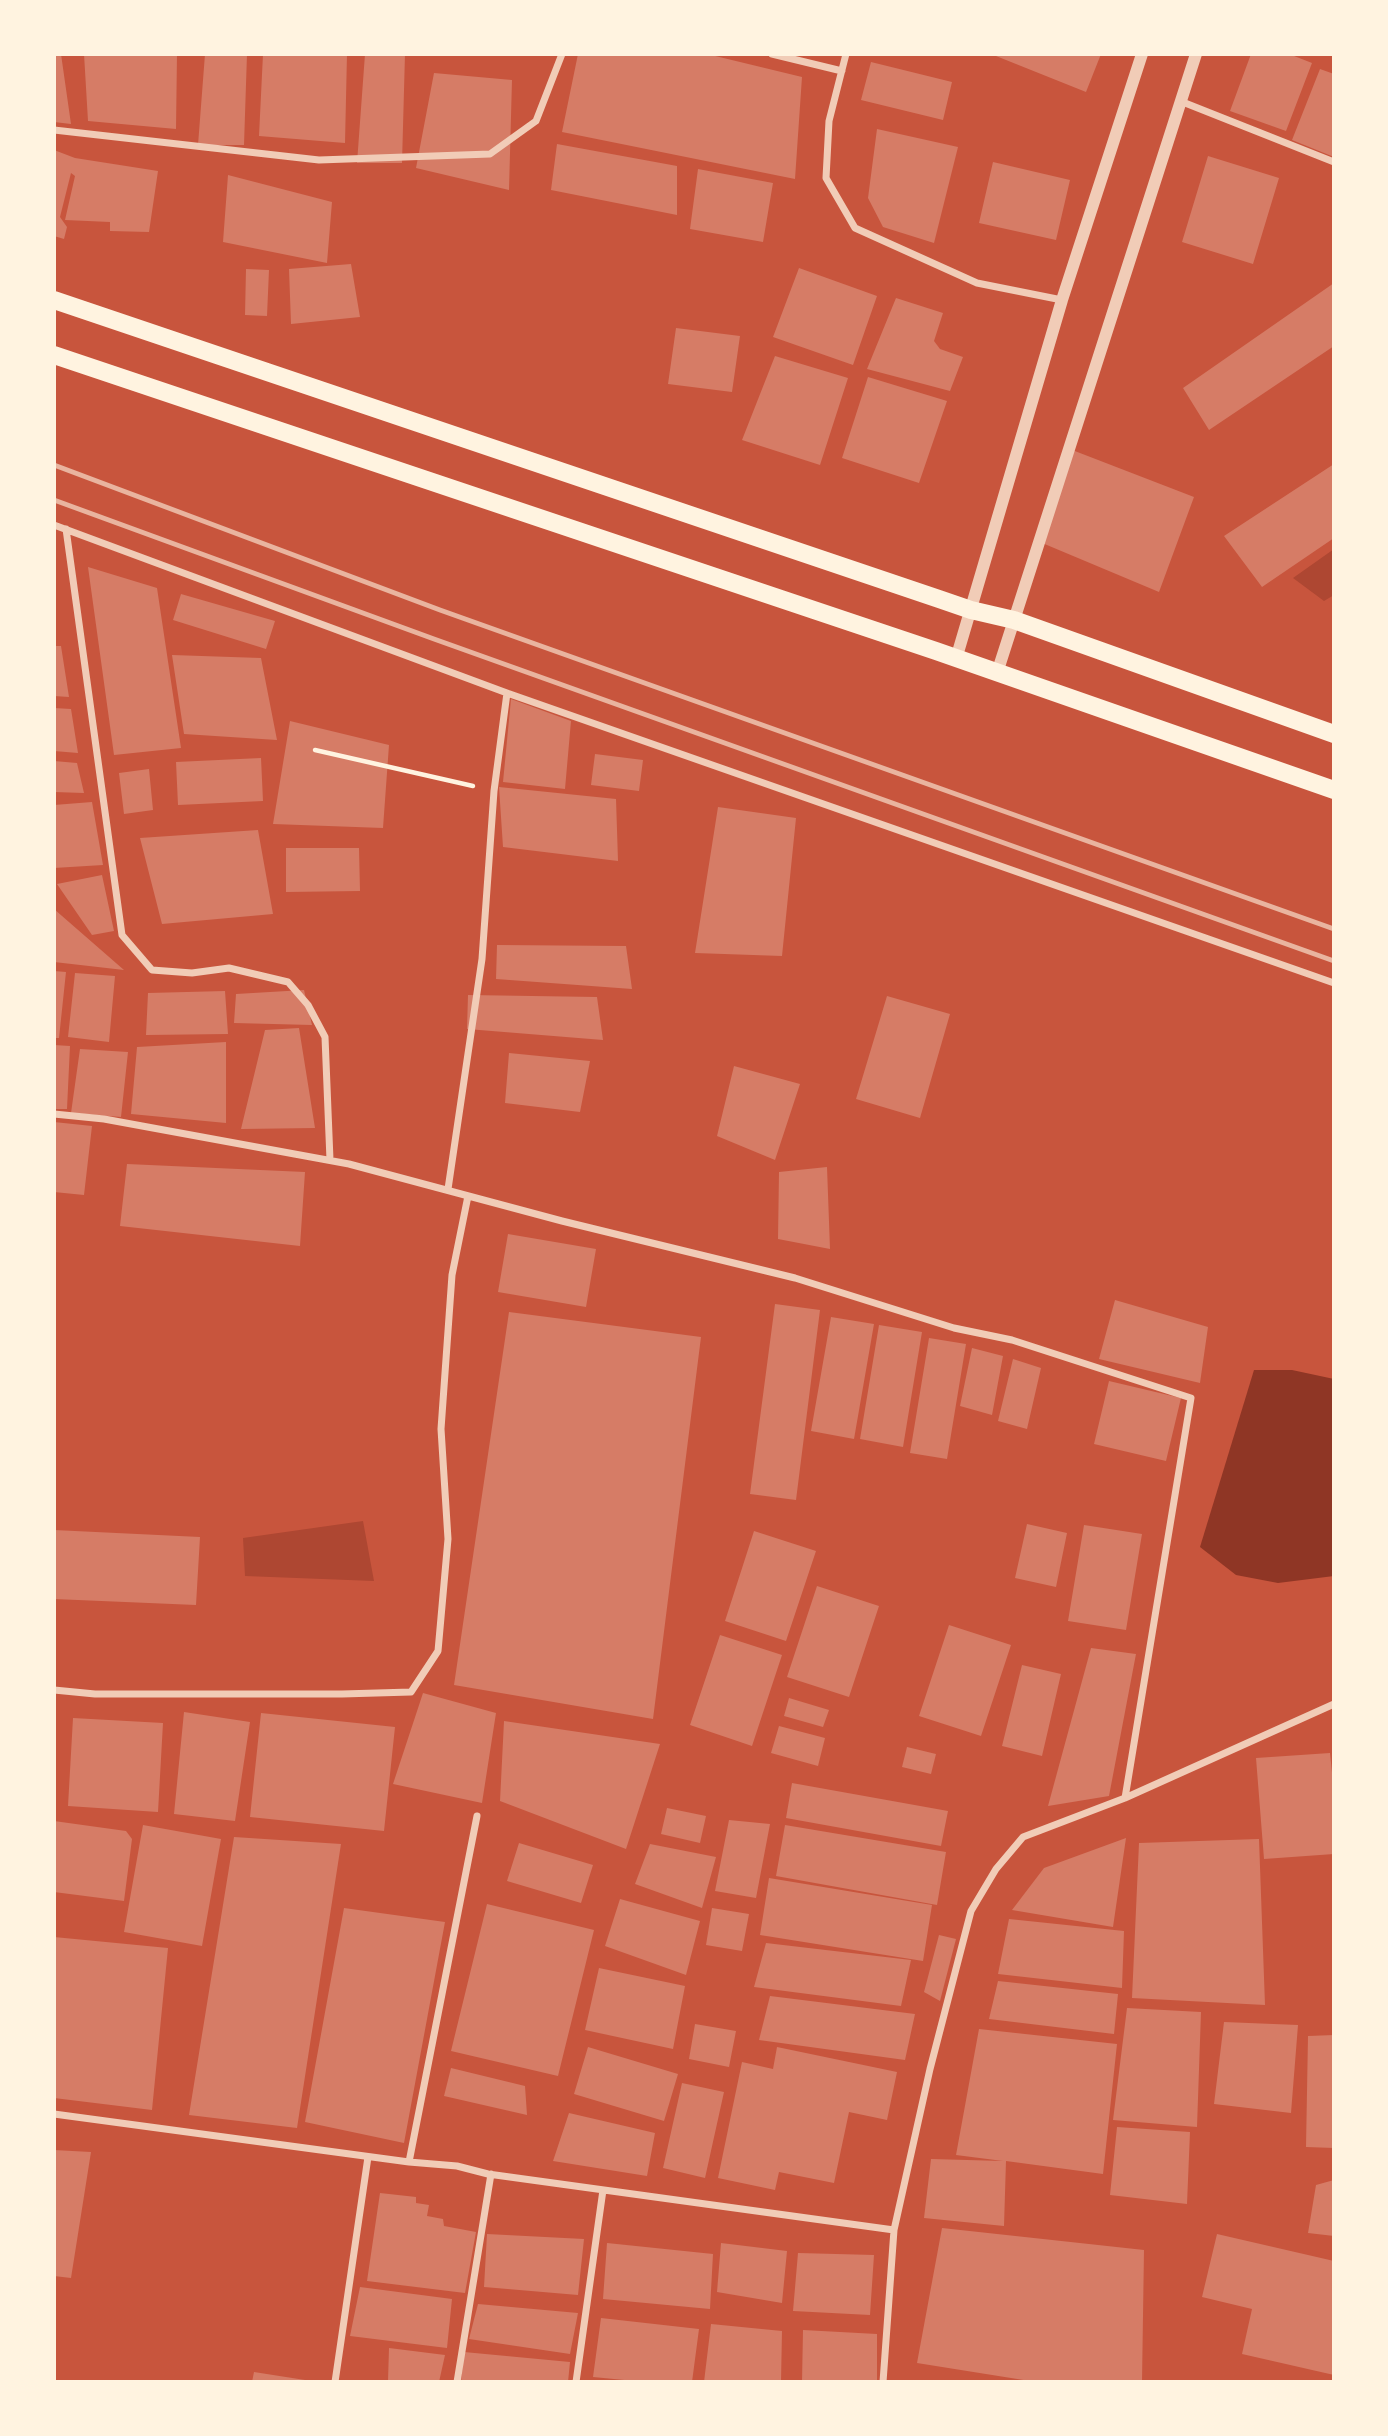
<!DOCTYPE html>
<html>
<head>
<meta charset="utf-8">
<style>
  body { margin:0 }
  #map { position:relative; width:1388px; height:2436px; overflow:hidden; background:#c8553d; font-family:Signika,sans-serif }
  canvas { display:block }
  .frame { position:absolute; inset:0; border:56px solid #fff3e0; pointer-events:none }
</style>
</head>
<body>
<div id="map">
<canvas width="1388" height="2436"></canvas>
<div class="frame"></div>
</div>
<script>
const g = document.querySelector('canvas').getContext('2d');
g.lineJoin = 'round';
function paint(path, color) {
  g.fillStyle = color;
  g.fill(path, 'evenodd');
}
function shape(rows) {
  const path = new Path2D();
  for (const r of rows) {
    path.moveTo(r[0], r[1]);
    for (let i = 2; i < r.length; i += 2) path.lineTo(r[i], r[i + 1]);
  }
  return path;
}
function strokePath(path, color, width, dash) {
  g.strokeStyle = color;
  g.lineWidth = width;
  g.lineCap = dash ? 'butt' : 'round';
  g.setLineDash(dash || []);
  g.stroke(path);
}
paint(shape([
  [1334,549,1334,595,1324,601,1293,578],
  [363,1521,374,1581,245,1576,243,1538]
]), '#ae4732');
paint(shape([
  [1254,1370,1292,1370,1334,1379,1334,1576,1278,1583,1236,1575,1200,1547]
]), '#8f3625');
paint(shape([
  [54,54,61,54,71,124,54,122],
  [84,54,177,54,176,129,88,121],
  [205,54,247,54,244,145,198,145],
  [263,54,347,54,345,143,259,136],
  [365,54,405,54,402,163,357,163],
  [578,54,707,54,802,77,795,179,562,132],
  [991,54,1101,54,1086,92],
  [1251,54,1289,54,1312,63,1286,131,1230,111],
  [871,62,952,82,943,120,861,100],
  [1320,69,1334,74,1334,157,1292,140],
  [434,73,512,80,509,190,416,168],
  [877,129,958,147,934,243,883,227,868,198],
  [557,144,677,166,677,215,551,190],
  [54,150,75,158,158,171,149,232,110,231,110,222,65,220,75,176,71,173,60,217,67,227,64,239,54,236],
  [1208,156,1279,178,1253,264,1182,242],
  [993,162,1070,180,1056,240,979,223],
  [698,169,773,183,763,242,690,229],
  [228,175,332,202,327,263,223,242],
  [351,264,360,317,291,324,289,269],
  [799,268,877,296,853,365,773,337],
  [246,269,269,270,267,316,245,315],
  [1334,283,1334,346,1209,430,1183,388],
  [896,298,943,313,934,341,940,349,963,357,950,391,867,369],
  [676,328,740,336,732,392,668,384],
  [775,356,848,378,820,465,742,440],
  [868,377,947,401,919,483,842,458],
  [1067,448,1194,497,1159,592,1035,540],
  [1334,464,1334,538,1262,587,1224,536],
  [88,567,157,588,181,748,114,755],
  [181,594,275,621,266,649,173,620],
  [54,646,61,646,69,697,54,696],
  [172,655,261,658,277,740,184,734],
  [511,699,571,721,565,789,503,782],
  [54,708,71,709,78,753,54,751],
  [290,721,389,745,383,828,273,824],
  [595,754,643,760,639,791,591,785],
  [261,758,263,801,178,805,176,762],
  [54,761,77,763,84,793,54,792],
  [149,769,153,810,124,814,119,773],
  [499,787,616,799,618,861,503,847],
  [92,802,103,865,54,868,54,805],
  [718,807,796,818,782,956,695,953],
  [258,830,273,914,162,924,140,838],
  [286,848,359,848,360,891,286,892],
  [102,875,114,931,92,935,57,884],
  [54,909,124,970,54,962],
  [497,945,626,946,632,989,496,979],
  [54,971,66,972,59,1038,54,1038],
  [75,973,115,976,109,1042,68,1037],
  [304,990,312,1025,234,1023,236,994],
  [225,991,228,1034,146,1035,148,993],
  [468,995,597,997,603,1040,467,1029],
  [887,996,950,1014,920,1118,856,1099],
  [299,1028,315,1128,241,1129,265,1030],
  [226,1042,226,1123,131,1114,137,1047],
  [54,1045,70,1046,67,1109,54,1109],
  [80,1049,128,1052,121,1117,71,1113],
  [509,1053,590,1061,580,1112,505,1103],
  [734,1066,800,1084,775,1160,717,1136],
  [54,1122,92,1126,84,1195,54,1192],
  [127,1164,305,1172,300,1246,120,1226],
  [827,1167,830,1249,778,1239,779,1172],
  [508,1234,596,1249,586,1307,498,1292],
  [1115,1300,1208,1327,1200,1383,1099,1359],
  [775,1304,820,1310,796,1500,750,1494],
  [509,1312,701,1337,653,1719,454,1685],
  [831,1317,874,1324,854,1439,811,1431],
  [879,1325,922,1332,903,1447,860,1439],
  [929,1338,966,1344,947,1459,910,1453],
  [972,1348,1003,1356,992,1415,960,1406],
  [1013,1359,1041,1368,1027,1429,998,1421],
  [1109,1381,1181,1398,1166,1461,1094,1444],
  [1027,1524,1067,1533,1056,1587,1015,1578],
  [1084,1525,1142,1534,1126,1630,1068,1621],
  [54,1530,200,1537,196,1605,54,1599],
  [754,1531,816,1551,786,1641,725,1621],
  [817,1586,879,1606,849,1697,787,1677],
  [949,1625,1011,1645,981,1736,919,1716],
  [720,1635,782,1655,752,1746,690,1725],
  [1091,1648,1136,1654,1109,1796,1048,1806],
  [1022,1665,1061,1674,1042,1756,1002,1746],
  [423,1693,496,1713,482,1803,393,1784],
  [789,1698,829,1710,823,1727,784,1716],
  [184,1712,250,1722,235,1821,174,1814],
  [261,1713,395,1727,384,1831,250,1817],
  [73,1718,163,1723,158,1812,68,1806],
  [504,1721,660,1744,626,1849,500,1801],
  [779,1726,825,1738,818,1766,771,1753],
  [907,1747,936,1754,931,1774,902,1767],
  [1330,1753,1334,1792,1334,1854,1264,1859,1256,1758],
  [792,1783,948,1811,941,1846,786,1818],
  [667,1808,706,1816,700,1843,661,1834],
  [729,1820,770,1824,756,1898,715,1891],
  [54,1821,126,1831,132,1839,124,1901,54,1892],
  [143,1825,221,1839,202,1946,124,1932],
  [785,1825,946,1852,937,1905,776,1876],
  [234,1837,341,1844,297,2128,189,2115],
  [1126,1838,1113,1927,1012,1910,1044,1868],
  [1259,1839,1265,2005,1132,1998,1139,1843],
  [519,1843,593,1865,581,1903,507,1881],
  [650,1844,716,1857,702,1908,635,1884],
  [769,1878,932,1905,923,1961,760,1935],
  [620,1899,700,1921,686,1975,605,1946],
  [487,1904,594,1930,558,2076,451,2051],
  [344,1908,445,1922,404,2143,305,2122],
  [712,1908,749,1914,742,1951,706,1945],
  [1009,1919,1124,1931,1122,1988,998,1974],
  [939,1935,956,1939,940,2001,924,1992],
  [54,1937,168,1948,152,2110,54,2098],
  [766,1943,911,1960,901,2006,754,1987],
  [599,1968,685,1986,673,2049,585,2030],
  [998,1981,1118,1994,1114,2034,989,2019],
  [770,1996,915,2014,905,2060,759,2040],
  [1127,2008,1201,2012,1197,2127,1113,2120],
  [1224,2022,1298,2025,1291,2113,1214,2104],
  [695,2024,736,2031,729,2067,689,2059],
  [979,2029,1117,2044,1103,2174,1006,2161,1004,2226,924,2218,931,2159,1003,2161,956,2155],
  [1334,2035,1334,2148,1306,2147,1308,2036],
  [588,2047,678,2074,664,2121,574,2094],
  [777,2047,897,2072,887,2120,849,2112,834,2183,779,2172,775,2190,718,2178,742,2062,773,2069],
  [451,2068,525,2086,527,2115,444,2096],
  [682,2083,724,2092,705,2178,663,2168],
  [569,2113,655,2133,647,2176,553,2161],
  [1117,2127,1190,2132,1187,2204,1110,2195],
  [54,2150,91,2152,71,2278,54,2276],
  [1334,2180,1334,2236,1308,2233,1316,2185],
  [380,2193,416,2197,416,2203,429,2205,427,2216,443,2219,444,2226,476,2232,465,2293,367,2281],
  [942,2228,1144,2250,1142,2382,1036,2382,917,2363],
  [487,2234,584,2239,578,2295,484,2287],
  [1217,2234,1334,2261,1334,2375,1242,2354,1252,2309,1202,2297],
  [607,2243,713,2254,710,2309,603,2299],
  [721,2243,787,2251,782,2303,717,2292],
  [798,2253,874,2255,870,2315,793,2311],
  [360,2287,452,2299,447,2348,350,2336],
  [478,2304,578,2313,570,2354,469,2339],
  [601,2318,699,2329,692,2382,645,2382,593,2377],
  [711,2324,782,2331,781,2382,704,2382],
  [803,2330,877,2334,877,2382,802,2382],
  [389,2348,445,2355,439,2382,388,2381],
  [464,2352,570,2362,568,2382,461,2382],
  [254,2372,305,2380,305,2382,252,2382]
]), '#d67c66');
strokePath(shape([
  [315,750,473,786]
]), '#fff3e0', 4.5);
strokePath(shape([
  [772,54,842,71],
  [846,54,829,121,826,178,855,228,977,283,1062,300],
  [1180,101,1334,162],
  [54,130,319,160,490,154,536,121,562,54],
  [54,525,507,693,1334,983],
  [66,529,122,935,152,970,192,973,229,968,288,982,308,1005,325,1037,330,1160],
  [54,1114,104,1119,349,1164,562,1221,795,1278,954,1328,1012,1340,1191,1398,1125,1798],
  [448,1189,482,959,494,791,507,693],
  [54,1690,95,1694,342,1694,411,1692,438,1651,448,1539,441,1429,452,1275,468,1196],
  [54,2114,409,2162,457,2166,488,2174,894,2230],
  [409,2162,477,1816],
  [335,2382,368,2157],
  [457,2382,491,2174],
  [576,2382,603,2190],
  [883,2382,894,2230,930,2069,971,1911,996,1869,1023,1837,1125,1798,1334,1704]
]), '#f1ccb7', 7);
strokePath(shape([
  [956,659,1062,300,1142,54],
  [997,673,1196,54]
]), '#f1ccb7', 12);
strokePath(shape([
  [54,300,939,599,971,610,1014,620,1334,734],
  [54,355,936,651,1334,790]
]), '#fff3e0', 18);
strokePath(shape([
  [54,465,440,610,1334,929],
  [54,500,434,639,1334,961]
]), '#e9b49f', 5);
</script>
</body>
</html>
